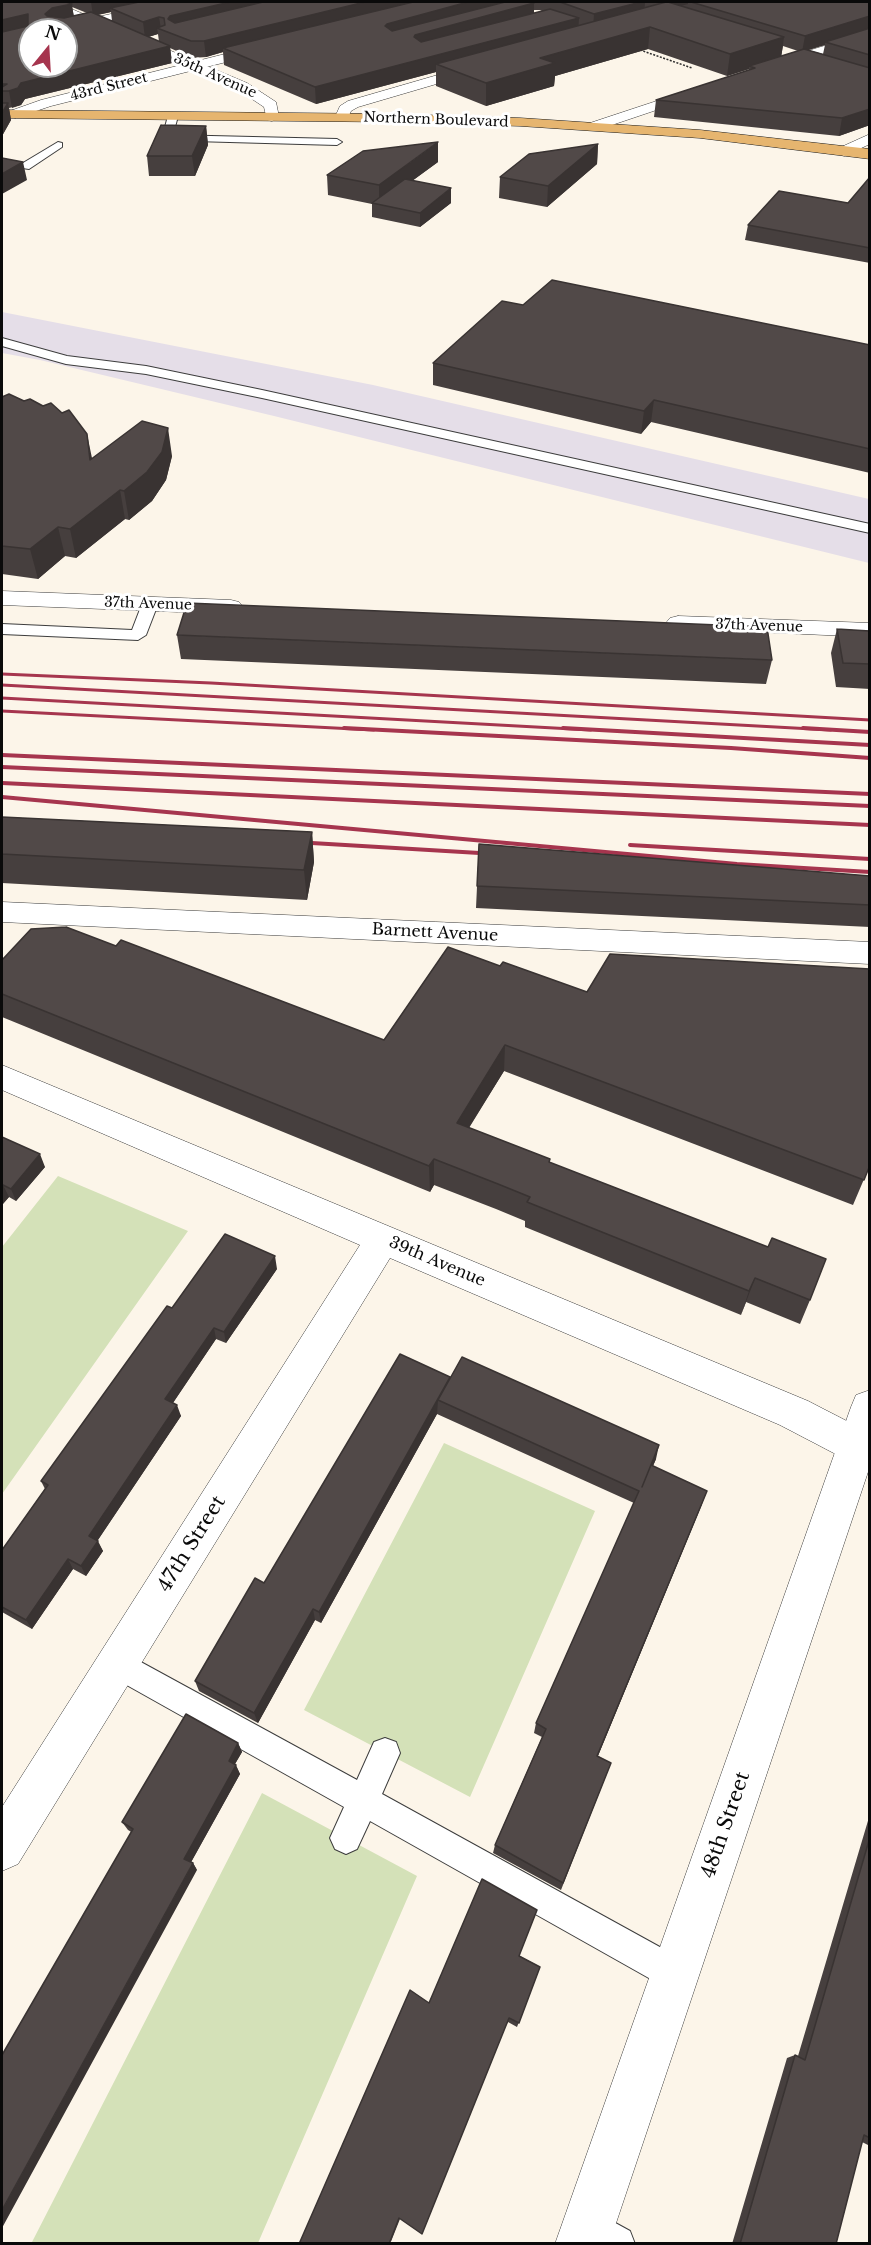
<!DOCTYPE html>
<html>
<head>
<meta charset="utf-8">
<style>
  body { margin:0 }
  #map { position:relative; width:871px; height:2245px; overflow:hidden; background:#fcf5e9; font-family:"Libre Baskerville",serif }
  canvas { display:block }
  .frame { position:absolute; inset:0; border:3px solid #0a0a0a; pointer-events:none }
  .north { position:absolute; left:18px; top:18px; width:60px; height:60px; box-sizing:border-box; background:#fff; border:2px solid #9d9d9d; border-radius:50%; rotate:18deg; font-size:16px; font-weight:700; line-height:24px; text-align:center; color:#0a0a0a }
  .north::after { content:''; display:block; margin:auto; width:21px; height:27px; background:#a6354e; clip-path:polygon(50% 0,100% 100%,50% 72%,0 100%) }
</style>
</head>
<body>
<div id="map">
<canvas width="871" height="2245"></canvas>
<div class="frame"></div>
<div class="north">N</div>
</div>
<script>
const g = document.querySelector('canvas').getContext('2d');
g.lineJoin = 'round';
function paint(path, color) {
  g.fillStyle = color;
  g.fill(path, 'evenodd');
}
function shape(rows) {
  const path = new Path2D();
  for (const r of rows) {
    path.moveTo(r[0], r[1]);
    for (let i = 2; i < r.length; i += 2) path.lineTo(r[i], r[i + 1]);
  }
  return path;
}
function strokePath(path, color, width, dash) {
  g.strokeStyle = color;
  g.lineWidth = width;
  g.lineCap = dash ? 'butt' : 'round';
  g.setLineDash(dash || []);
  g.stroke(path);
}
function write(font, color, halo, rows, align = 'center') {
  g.font = font + ' "Libre Baskerville",serif';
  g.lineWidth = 6;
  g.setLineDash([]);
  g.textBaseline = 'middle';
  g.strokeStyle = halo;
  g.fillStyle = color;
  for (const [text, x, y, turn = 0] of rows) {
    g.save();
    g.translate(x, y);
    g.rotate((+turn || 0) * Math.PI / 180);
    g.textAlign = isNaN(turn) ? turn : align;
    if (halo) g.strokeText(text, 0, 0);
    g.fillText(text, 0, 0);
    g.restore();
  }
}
paint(shape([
  [2,312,373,385,869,499,869,563,274,416,40,360,2,353]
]), '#e5dee8');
paint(shape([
  [58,1176,188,1231,2,1494,2,1247],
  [444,1443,595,1511,470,1797,304,1710],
  [262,1793,417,1876,258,2243,31,2244]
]), '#d4e1b8');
const service = shape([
  [173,113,178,116,175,127,169,135,337,139,342,142,337,145,158,140,157,138,165,127,168,116,173,113],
  [58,142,62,143,62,147,29,169,2,165,2,159,23,163,58,142],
  [2,338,67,356,146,366,262,390,870,524,870,533,262,398,146,374,66,364,2,346,2,338],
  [150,599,158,604,146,635,138,640,2,634,2,624,132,630,142,604,150,599],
  [117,1649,357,1780,374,1742,385,1738,396,1742,400,1753,382,1794,687,1962,692,1974,687,1986,675,1991,663,1986,370,1821,357,1849,346,1854,335,1849,330,1838,344,1807,107,1674,102,1664,107,1654,117,1649],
  [588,2208,630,2231,635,2244,583,2244,575,2239,570,2226,575,2213,588,2208]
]);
const minor = shape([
  [166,2,186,2,180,6,66,32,50,30,56,26,166,2],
  [870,32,870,40,773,70,766,66,768,63,870,32],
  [269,43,274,44,276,47,274,50,51,106,15,118,8,114,10,111,41,100,269,43],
  [479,63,486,67,484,70,358,107,351,111,347,120,342,121,335,117,340,106,348,101,479,63],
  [699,87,706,91,704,94,600,129,590,129,588,126,590,123,699,87],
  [870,134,870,144,844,156,836,151,839,148,870,134],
  [2,591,231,600,239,602,243,607,239,612,231,614,2,605,2,591],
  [678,616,870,623,870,637,670,628,666,623,670,618,678,616],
  [2,902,870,942,870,964,2,922,2,902],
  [2,1065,808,1401,870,1433,870,1472,780,1425,390,1258,18,1864,2,1871,2,1807,360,1245,2,1090,2,1065]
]);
const tertiary = shape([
  [40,2,55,2,247,83,276,102,279,117,272,121,267,120,264,107,237,89,40,2],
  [870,1390,870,1466,609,2244,555,2244,851,1407,856,1395,870,1390]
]);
const primary = shape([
  [2,110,393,114,520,118,700,130,870,149,870,159,700,138,520,126,393,122,2,118,2,110]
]);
strokePath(service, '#3d3d3d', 2);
strokePath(minor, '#3d3d3d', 1);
strokePath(tertiary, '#3d3d3d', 1);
strokePath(primary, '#1b1b1b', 1);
strokePath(shape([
  [640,50,692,68]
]), '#2c2c2c', 1.5, [2, 1.5]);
paint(service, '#fff');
paint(minor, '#fff');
paint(tertiary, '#fff');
paint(primary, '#e6b56f');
strokePath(shape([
  [2,674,211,683,870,720],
  [2,685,831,730],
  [2,698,591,730],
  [2,711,374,730]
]), '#a6354e', 3);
strokePath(shape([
  [344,728,731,748,870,758],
  [563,728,870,745],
  [803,728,870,732],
  [2,755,870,794],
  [2,767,870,806],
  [2,783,870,825],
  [2,797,737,864,870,872],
  [295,842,496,854],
  [630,845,870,859]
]), '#a6354e', 4);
paint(shape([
  [2,2,870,2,870,125,839,136,654,117,656,100,749,70,749,69,727,76,648,49,555,76,554,86,486,106,436,86,436,72,316,104,224,65,223,52,206,57,192,58,170,48,172,63,25,99,21,105,9,108,11,120,2,136],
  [72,7,87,13,74,16],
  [534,10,540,10,542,11,534,13],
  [111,12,112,21,97,15],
  [158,34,159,42,148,37],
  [825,45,823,54,808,50,820,46],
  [783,46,798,51,781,56],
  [206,126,208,145,195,176,149,176,147,156],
  [598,144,597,164,547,207,499,198,500,177],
  [438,162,412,181,451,203,420,227,372,217,372,204,328,195,327,175],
  [870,177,870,263,745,240,748,225,848,203],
  [523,305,870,345,870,473,651,422,641,434,433,385,433,363],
  [2,397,92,458,172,456,166,480,152,501,129,520,125,519,76,558,65,556,38,579,2,574],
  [837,629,870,631,870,689,836,687,831,653],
  [177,635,772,660,766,684,181,659],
  [2,817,312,832,314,862,307,900,2,883],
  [479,844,870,876,870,927,476,908],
  [116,946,384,1040,448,947,870,1165,853,1205,504,1071,469,1128,550,1163,810,1300,800,1324,746,1302,741,1315,525,1227,525,1221,496,1209,434,1185,430,1192,2,1017,2,960],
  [2,1137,45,1167,16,1201,9,1197,2,1205],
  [277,1269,226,1343,216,1339,173,1403,181,1416,97,1541,103,1551,86,1576,73,1569,32,1629,2,1612,2,1550,45,1489,41,1481,172,1308],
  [450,1377,656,1459,653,1466,702,1504,598,1756,611,1763,561,1890,493,1853,495,1845,542,1737,534,1733,536,1723,634,1503,437,1414,321,1623,315,1620,258,1723,199,1691,195,1681,264,1583],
  [238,1743,242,1752,235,1764,240,1774,191,1862,193,1863,197,1870,128,1830,122,1822],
  [870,1814,870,2146,862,2142,836,2244,732,2244,787,2058,795,2055,798,2056],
  [520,1956,540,1967,517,2027,508,2022,400,2219,390,2244,429,2003]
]), '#463f3e');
paint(shape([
  [91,2,158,2,110,8,111,12,93,16],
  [230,2,295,2,171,32,168,19,170,16],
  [365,2,428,2,223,48,223,52,206,57,204,41],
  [468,2,512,2,386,42,385,26,387,24],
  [531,2,533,2,533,3,534,3,534,19,415,51,414,37,415,35],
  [641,2,645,2,644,16,593,30,594,14],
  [666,2,688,2,688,4,665,10],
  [72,4,74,20,48,30,45,14,52,8],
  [28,14,31,30,2,37,2,20],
  [870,16,870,31,825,42,825,45,802,52,805,36],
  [159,17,161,29,157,28,158,34,145,38,143,22],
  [579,18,578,34,436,64,436,72,316,104,315,87],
  [650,27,648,49,555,76,554,86,486,106,486,83,540,58],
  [784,37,781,59,749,66,749,69,727,76,730,54],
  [170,46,172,63,25,99,21,105,12,108,9,91,21,83],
  [8,103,11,120,2,136,2,113],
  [870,109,870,125,839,136,842,118],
  [206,126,208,145,195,176,192,156],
  [438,142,438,162,379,205,379,185],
  [598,144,597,164,547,207,548,186],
  [23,162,27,180,2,194,2,174],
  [451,188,451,203,420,227,420,213],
  [654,400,651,422,641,434,644,411],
  [168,428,172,456,166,480,152,501,129,520,124,491],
  [87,434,93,463,90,460],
  [120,490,125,519,76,558,70,529],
  [58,527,65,556,38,579,30,549],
  [312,832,314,862,307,900,304,870],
  [505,1045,504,1071,456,1148,457,1123],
  [40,1154,45,1167,16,1201,11,1189],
  [434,1159,434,1185,430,1192,429,1166],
  [3,1185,9,1197,2,1205,2,1187],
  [275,1256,277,1269,226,1343,224,1332],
  [755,1278,746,1302,741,1315,749,1291],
  [214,1328,216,1339,168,1410,165,1399],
  [450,1377,438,1400,437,1414,321,1623,319,1612],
  [177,1405,181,1416,94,1546,89,1536],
  [659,1445,656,1459,638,1500,642,1487],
  [707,1491,702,1504,594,1765,597,1756],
  [98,1541,103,1551,86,1576,81,1566],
  [68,1559,73,1569,32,1629,26,1620],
  [313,1609,315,1620,258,1723,254,1713],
  [238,1743,242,1752,232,1769,229,1761],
  [236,1765,240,1774,189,1866,184,1859],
  [193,1863,197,1870,2,2228,2,2210]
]), '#393332');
const building = shape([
  [2,2,66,2,72,4,52,8,45,14,47,16,64,18,91,12,170,46,21,83,18,88,9,91,2,91,2,87,7,84,2,84,2,32,28,26,28,14,2,20,2,2],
  [30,30,66,30,66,66,30,66,30,30],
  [139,2,230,2,170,16,168,19,175,23,263,2,365,2,204,41,191,41,157,28,165,25,164,18,159,17,143,22,110,8,139,2],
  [413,2,468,2,387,24,385,26,392,31,505,2,533,2,534,3,415,35,414,37,421,42,550,9,579,18,315,87,223,48,413,2],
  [560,2,641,2,594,14,560,2],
  [666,2,668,2,784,37,730,54,650,27,540,58,555,63,486,83,436,64,666,2],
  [691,2,870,2,870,16,805,36,691,2],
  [870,28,870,55,825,42,870,28],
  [804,49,870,68,870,109,842,118,656,100,755,68,749,66,804,49],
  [2,103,8,103,2,113,2,103],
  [161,125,206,126,192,156,147,156,161,125],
  [438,142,379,185,327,175,363,151,438,142],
  [598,144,548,186,500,177,529,154,598,144],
  [2,158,23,162,2,174,2,158],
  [870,177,870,248,748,225,779,191,848,203,870,177],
  [405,179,451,188,420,213,372,203,405,179],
  [552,280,870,345,870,449,654,400,644,411,433,363,502,301,523,305,552,280],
  [9,394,24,401,30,399,43,406,51,403,62,413,69,410,87,434,90,460,142,421,168,428,162,452,147,472,124,491,120,490,70,529,58,527,30,549,2,546,2,397,9,394],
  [187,603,767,627,772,660,177,635,187,603],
  [837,629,870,631,870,664,843,663,837,629],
  [2,817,312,832,304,870,2,854,2,817],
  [479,844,870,876,870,905,477,886,479,844],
  [66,927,116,946,121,940,384,1040,448,947,500,966,503,962,587,992,610,954,870,969,870,1165,864,1180,505,1045,457,1123,550,1159,549,1162,768,1247,772,1238,826,1259,810,1300,755,1278,749,1291,527,1202,530,1197,498,1184,434,1159,429,1166,2,994,2,960,31,929,66,927],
  [2,1137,40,1154,11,1189,3,1185,2,1187,2,1137],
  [225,1234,275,1256,224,1332,214,1328,165,1399,177,1405,89,1536,98,1541,81,1566,68,1559,26,1620,2,1607,2,1550,48,1485,41,1481,167,1306,172,1308,225,1234],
  [400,1354,450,1377,319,1612,313,1609,254,1713,195,1681,255,1578,264,1583,400,1354],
  [462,1357,659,1445,642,1487,651,1465,707,1491,597,1756,611,1763,563,1883,495,1845,546,1729,536,1723,639,1491,438,1400,462,1357],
  [186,1714,238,1743,229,1761,236,1765,184,1859,193,1863,2,2210,2,2055,133,1829,122,1822,186,1714],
  [870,1837,870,2138,864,2135,836,2244,740,2244,795,2055,805,2060,870,1837],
  [482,1879,537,1910,519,1956,540,1967,519,2023,509,2018,422,2234,399,2218,389,2244,299,2244,410,1990,429,2003,482,1879]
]);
paint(building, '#514948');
strokePath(building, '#393332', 1.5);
write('14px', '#0a0a0a', '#fff', [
  ["35th Avenue",215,76,24],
  ["43rd Street",109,87,-14],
  ["Northern Boulevard",436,120,2],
  ["37th Avenue",148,604,2],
  ["37th Avenue",759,626,2]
]);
write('16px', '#0a0a0a', '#fff', [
  ["Barnett Avenue",435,933,3],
  ["39th Avenue",437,1262,23]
]);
write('20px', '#0a0a0a', '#fff', [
  ["47th Street",192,1544,-58],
  ["48th Street",726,1825,-71]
]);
</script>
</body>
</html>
